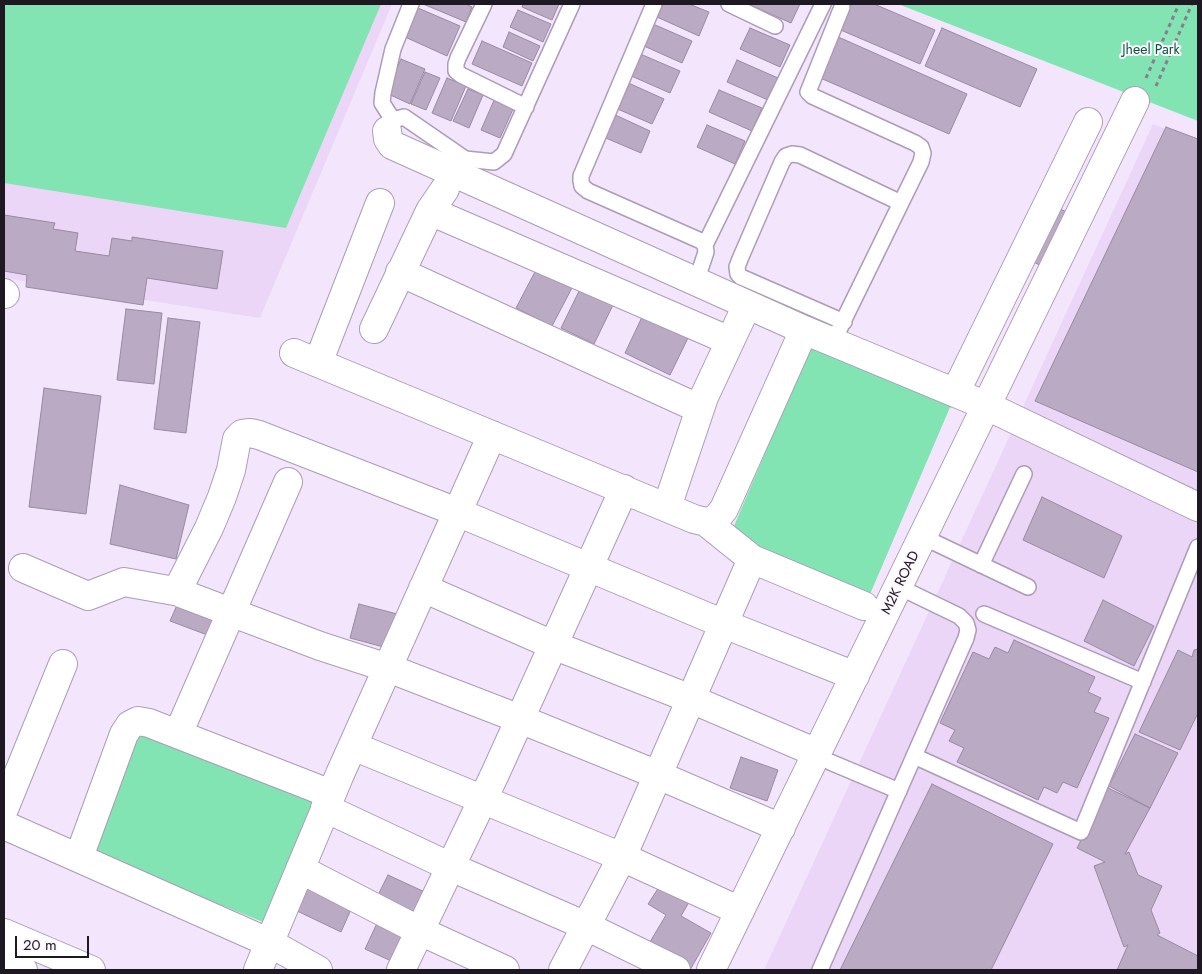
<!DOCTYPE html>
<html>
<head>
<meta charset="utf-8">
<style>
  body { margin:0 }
  #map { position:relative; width:1202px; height:974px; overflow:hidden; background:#f3e6fc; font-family:Jost,sans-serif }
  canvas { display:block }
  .frame { position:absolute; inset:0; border:5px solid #1e1822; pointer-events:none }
  .scale { position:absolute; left:15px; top:936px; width:74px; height:22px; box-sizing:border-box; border:2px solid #1e1822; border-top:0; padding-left:6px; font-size:15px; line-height:18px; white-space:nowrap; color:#1e1822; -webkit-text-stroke:4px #fbf7fd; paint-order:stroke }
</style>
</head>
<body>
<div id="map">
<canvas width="1202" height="974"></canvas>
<div class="frame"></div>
<div class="scale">20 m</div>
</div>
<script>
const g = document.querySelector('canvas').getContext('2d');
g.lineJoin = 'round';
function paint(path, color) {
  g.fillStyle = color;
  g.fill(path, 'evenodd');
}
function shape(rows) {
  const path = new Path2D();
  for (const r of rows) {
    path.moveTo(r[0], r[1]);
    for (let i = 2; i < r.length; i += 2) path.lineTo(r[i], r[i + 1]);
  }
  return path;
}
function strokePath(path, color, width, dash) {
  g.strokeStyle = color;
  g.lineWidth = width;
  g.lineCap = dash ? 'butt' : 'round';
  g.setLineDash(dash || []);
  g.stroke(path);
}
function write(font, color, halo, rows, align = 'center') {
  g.font = font + ' Jost,sans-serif';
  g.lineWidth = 4;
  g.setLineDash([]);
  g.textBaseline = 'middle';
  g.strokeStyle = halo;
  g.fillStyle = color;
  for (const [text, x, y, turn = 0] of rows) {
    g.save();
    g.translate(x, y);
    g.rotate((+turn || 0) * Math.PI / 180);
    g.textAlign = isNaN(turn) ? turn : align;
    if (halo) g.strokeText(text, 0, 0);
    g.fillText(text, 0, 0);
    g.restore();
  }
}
paint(shape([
  [4,4,392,4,260,318,4,278],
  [1153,124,1198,142,1198,970,764,970]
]), '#ebd6f8');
paint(shape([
  [4,4,381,4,286,228,4,183],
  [898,4,1198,4,1198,121],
  [811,346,951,405,868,599,728,540],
  [139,730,318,802,268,924,89,852]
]), '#81e4b2');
const building = shape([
  [423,4,466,4,472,7,466,22,423,4],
  [523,4,559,4,552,20,522,7,523,4],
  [663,4,689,4,709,12,699,36,657,17,663,4],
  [748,4,800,4,791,23,748,4],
  [847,4,874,4,935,30,920,64,836,28,847,4],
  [418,8,460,26,447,56,405,37,418,8],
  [518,10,551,24,543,42,510,27,518,10],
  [653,24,692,41,682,63,644,46,653,24],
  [750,28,790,45,780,67,740,49,750,28],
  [942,28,1037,69,1020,107,925,66,942,28],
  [509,32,540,46,533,61,503,47,509,32],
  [836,36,967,94,949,134,818,77,836,36],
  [482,41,532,63,522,86,472,64,482,41],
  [638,53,680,71,670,93,629,75,638,53],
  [401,59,425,69,410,104,386,93,401,59],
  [737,60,778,78,768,100,727,82,737,60],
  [425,72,440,78,426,110,411,104,425,72],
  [447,78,466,86,451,121,432,113,447,78],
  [624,81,664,99,652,124,613,107,624,81],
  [468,89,483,95,469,128,453,121,468,89],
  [719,90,762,108,752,131,709,112,719,90],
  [495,98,514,107,500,138,481,130,495,98],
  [611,113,650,131,641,153,601,136,611,113],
  [707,125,745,141,735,164,697,147,707,125],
  [1166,127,1198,139,1198,472,1035,401,1166,127],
  [1050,204,1075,216,1049,270,1024,257,1050,204],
  [4,215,55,223,53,229,78,233,75,251,109,256,112,238,132,241,132,237,223,251,217,289,147,278,143,305,26,287,27,275,4,271,4,215],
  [537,268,573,286,552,326,516,308,537,268],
  [581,287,614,303,594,344,561,328,581,287],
  [126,309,162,313,154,384,117,380,126,309],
  [642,317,688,338,670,375,625,353,642,317],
  [168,318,200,322,186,433,154,429,168,318],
  [44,388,101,396,86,514,29,507,44,388],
  [120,485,189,505,176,559,110,544,120,485],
  [1042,497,1122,536,1104,578,1023,540,1042,497],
  [181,596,220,611,210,636,170,621,181,596],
  [1103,600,1154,626,1134,666,1084,641,1103,600],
  [359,604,401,615,391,649,350,638,359,604],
  [1014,640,1095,677,1088,692,1101,698,1094,712,1109,718,1077,788,1063,782,1057,793,1044,787,1038,800,957,762,964,748,949,741,955,730,940,723,973,652,989,659,995,647,1008,653,1014,640],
  [1198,649,1198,713,1180,750,1139,732,1178,650,1192,657,1194,650,1198,649],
  [1135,734,1178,753,1150,808,1109,786,1135,734],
  [741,757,778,770,767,801,730,788,741,757],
  [932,784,1053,844,991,970,840,970,932,784],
  [1108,788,1150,808,1125,854,1129,852,1138,875,1162,886,1151,910,1160,933,1157,935,1198,956,1198,970,1117,970,1128,945,1124,947,1094,866,1105,862,1077,848,1108,788],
  [388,875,429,894,417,918,376,899,388,875],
  [663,881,692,897,681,916,711,933,690,970,647,947,666,915,648,904,663,881],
  [305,883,353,905,341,932,293,909,305,883],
  [379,919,413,934,400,965,365,949,379,919]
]);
paint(building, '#baaac4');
strokePath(building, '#9989a3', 1);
const lane = shape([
  [484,4,458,58,456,64,456,71,461,75,526,107],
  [654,4,581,176,581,181,582,186,588,191,701,241,705,245,706,252,696,282],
  [729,4,775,26],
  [393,120,382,103,383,93,393,49,411,4],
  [387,131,393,120,404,117,465,159,494,162,504,154,572,4],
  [705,245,823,4],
  [844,322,741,277,738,274,737,267,740,259,782,162,786,156,792,154,800,155,901,203],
  [833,342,921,162,923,153,921,147,915,143,812,96,808,92,842,7],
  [923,537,1028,587],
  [981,565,1024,474],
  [984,614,1143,682],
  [914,756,1081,832,1198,547],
  [830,762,899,791],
  [820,970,966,638,968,630,966,623,959,616,899,587]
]);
const street = shape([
  [387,131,388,139,392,145,804,330,987,406,1198,507],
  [430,211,730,341],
  [400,272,700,409],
  [4,293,5,294],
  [374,329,430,211,445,189],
  [294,353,694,519,706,522,716,519,724,509,804,330],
  [318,363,380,203],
  [955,393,1088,122],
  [667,507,704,397,747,305],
  [706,522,752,559,864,606],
  [23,568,88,596,124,582,180,592],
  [423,588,553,645,691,699,817,753],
  [178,734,288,482],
  [353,746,622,857,740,911],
  [325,808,451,867,586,926,676,970],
  [4,809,63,664],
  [4,825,270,943,318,970],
  [781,828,658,775,520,719,388,668,320,646,183,594,180,592,180,585,209,528,222,497,231,470,237,439,242,434,250,433,259,435,457,512,724,624,855,676],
  [79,857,124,734,130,725,138,721,149,723,331,794],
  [300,869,420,931,505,970],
  [258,970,340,774,492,435],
  [401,970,495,774,624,489],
  [563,970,622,857,752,559],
  [711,970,1135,101]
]);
const secondary = shape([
  [4,933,91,970],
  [4,962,23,970]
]);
strokePath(lane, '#ac9cb6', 18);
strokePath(street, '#ac9cb6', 30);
strokePath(secondary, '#ac9cb6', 30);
strokePath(shape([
  [1146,78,1179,4],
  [1156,86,1192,4]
]), '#877e8e', 3, [4, 4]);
strokePath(lane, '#fff', 15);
strokePath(street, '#fff', 28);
strokePath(secondary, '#fff', 28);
write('14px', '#045738', '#fbf7fd', [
  ["Jheel Park",1151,51]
]);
write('14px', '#1e1822', '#fbf7fd', [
  ["M2K ROAD",901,583,-64]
]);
</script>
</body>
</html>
